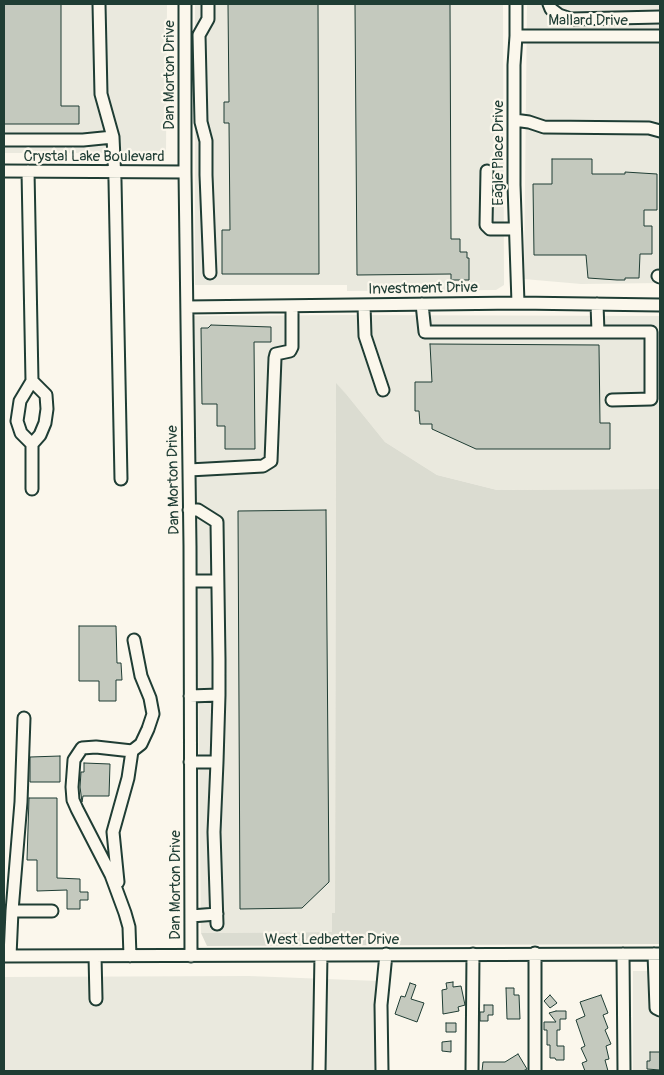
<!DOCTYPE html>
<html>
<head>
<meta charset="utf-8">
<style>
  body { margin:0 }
  #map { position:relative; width:664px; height:1075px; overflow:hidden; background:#fbf7ec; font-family:Pangolin,sans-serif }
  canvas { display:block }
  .frame { position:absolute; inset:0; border:5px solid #1f3d34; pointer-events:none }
</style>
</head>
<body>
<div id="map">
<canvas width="664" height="1075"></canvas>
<div class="frame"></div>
</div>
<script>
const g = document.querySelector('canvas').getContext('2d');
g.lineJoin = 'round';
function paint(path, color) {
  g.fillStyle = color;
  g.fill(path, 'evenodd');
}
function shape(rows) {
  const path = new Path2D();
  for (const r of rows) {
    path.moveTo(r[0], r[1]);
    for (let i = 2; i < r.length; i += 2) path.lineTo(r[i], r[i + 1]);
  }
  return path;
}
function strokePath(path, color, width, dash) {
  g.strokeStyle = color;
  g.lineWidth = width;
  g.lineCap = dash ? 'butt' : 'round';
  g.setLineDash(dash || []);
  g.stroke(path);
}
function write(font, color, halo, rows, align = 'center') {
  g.font = font + ' Pangolin,sans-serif';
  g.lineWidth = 4.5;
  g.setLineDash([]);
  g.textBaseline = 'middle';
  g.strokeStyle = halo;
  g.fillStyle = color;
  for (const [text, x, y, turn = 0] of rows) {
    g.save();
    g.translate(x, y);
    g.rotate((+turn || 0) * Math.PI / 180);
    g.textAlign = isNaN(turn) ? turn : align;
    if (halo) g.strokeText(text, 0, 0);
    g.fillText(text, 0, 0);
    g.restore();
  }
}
paint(shape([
  [4,4,167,4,166,153,4,153],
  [195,4,503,4,504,285,496,290,347,291,347,285,195,285],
  [527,4,660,4,660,283,581,284,524,279],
  [346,315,660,316,660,489,497,490,437,475,385,442,347,395,336,384,335,913,332,914,332,932,201,933,194,316],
  [633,971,660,971,660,1071,633,1071],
  [249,976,378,981,378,1071,4,1071,4,977]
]), '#eae9de');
paint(shape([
  [336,383,347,395,385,442,437,475,497,490,660,489,660,944,207,946,201,933,332,932,332,913,335,913]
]), '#dbdcd1');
const building = shape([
  [4,4,61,4,61,106,79,106,79,124,4,124,4,4],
  [228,4,318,4,319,274,222,274,222,230,230,230,229,123,224,123,224,102,229,102,228,4],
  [355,4,450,4,451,239,460,239,460,252,467,252,467,258,469,258,469,280,451,280,451,274,357,275,355,4],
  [552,159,592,159,592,174,625,174,625,172,657,174,657,210,644,210,644,226,652,226,652,254,640,254,639,278,625,278,625,280,617,280,588,278,586,255,534,255,533,184,552,184,552,159],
  [211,325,271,327,271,342,254,342,255,449,225,449,225,426,217,426,217,404,202,404,201,328,208,328,211,325],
  [430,344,599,345,600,423,610,423,610,449,476,449,432,429,432,424,420,424,419,411,415,411,415,382,432,382,430,344],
  [326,510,329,882,302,908,240,909,238,511,326,510],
  [79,626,116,626,117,663,121,663,122,680,116,680,116,701,99,701,99,681,79,681,79,626],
  [60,756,60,782,30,782,30,757,60,756],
  [84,763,110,764,109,796,83,796,82,802,80,787,81,772,84,772,84,763],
  [29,798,57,798,57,878,80,879,80,892,88,892,88,900,80,900,80,909,67,909,67,890,37,891,37,860,27,860,29,798],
  [453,982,453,987,461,986,465,1005,458,1007,459,1011,443,1014,442,990,447,989,446,983,453,982],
  [410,983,416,985,411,999,424,1003,417,1022,395,1014,401,996,405,997,410,983],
  [506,988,514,988,514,995,519,995,520,1019,507,1019,506,988],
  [550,995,557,1003,550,1008,544,1001,550,995],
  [601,995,608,1013,603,1015,608,1028,605,1030,611,1044,606,1046,609,1059,605,1060,608,1071,585,1071,582,1063,587,1061,581,1048,585,1046,576,1020,585,1016,580,1002,601,995],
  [484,1005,493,1005,493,1015,488,1015,488,1021,480,1021,480,1012,484,1012,484,1005],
  [556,1011,566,1011,566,1019,560,1019,560,1030,557,1030,557,1046,564,1046,564,1060,556,1060,555,1058,550,1058,550,1045,547,1045,547,1030,544,1030,544,1022,556,1022,549,1013,556,1011],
  [446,1023,456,1023,456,1032,446,1032,446,1023],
  [451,1041,451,1052,442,1051,442,1042,451,1041],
  [650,1052,660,1052,660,1070,647,1069,647,1061,650,1061,650,1052],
  [518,1054,527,1069,523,1071,482,1071,483,1062,505,1062,518,1054]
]);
paint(building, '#c4c9be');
strokePath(building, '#1f3d34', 1);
const minor = shape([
  [99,4,101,94,113,137,115,181,121,479],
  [185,4,185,172,190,546,191,956],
  [208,4,208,19,199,35,201,122,206,141,206,175,210,273],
  [516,4,516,36,514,65,514,185,518,303],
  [549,4,551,9,559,15,571,19,660,17],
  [516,36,660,36],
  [514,120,529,122,544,127,649,128,660,131],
  [4,140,83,140,113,137],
  [4,171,185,172],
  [28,171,32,381,20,401,17,421,21,433,32,444,40,435,45,423,47,409,46,395,32,381],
  [487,171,486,225,490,229,515,229],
  [658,276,660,277],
  [422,304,425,332,598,332],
  [597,304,598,332,651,332,651,399,612,400],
  [364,305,365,336,383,390],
  [187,307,518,303,660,305],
  [189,470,263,466,271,461,275,358,276,354,290,351,292,347,292,306],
  [32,489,32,444],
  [189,510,198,510,217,522,219,659,219,695,190,696],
  [190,581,217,581],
  [190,762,217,762,219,695],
  [118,882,113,832,128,778,132,751],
  [12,911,21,802,24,718],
  [191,916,217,914],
  [217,924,214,832,217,762],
  [535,953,535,1071],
  [623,954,624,1071],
  [654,954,656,1008,660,1010],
  [4,956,660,954],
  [10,956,12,911,52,911],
  [95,956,96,999],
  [130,956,129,927,125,913,111,875,77,809,73,800,72,787,74,760,82,748,96,747,132,751,141,744,148,729,153,714,150,698,141,676,134,640],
  [319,1071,321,955],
  [382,1071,381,1005,386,954],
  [472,1071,473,954]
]);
strokePath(minor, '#1f3d34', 15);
strokePath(minor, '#fbf7ec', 11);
write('15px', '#1f3d34', '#fbf7ec', [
  ["Mallard Drive",588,21],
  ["Dan Morton Drive",170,75,-90],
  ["Eagle Place Drive",499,153,-90],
  ["Crystal Lake Boulevard",94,157],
  ["Investment Drive",423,289,-1],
  ["Dan Morton Drive",174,480,-91],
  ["Dan Morton Drive",176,885,-90],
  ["West Ledbetter Drive",332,940]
]);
</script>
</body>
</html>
